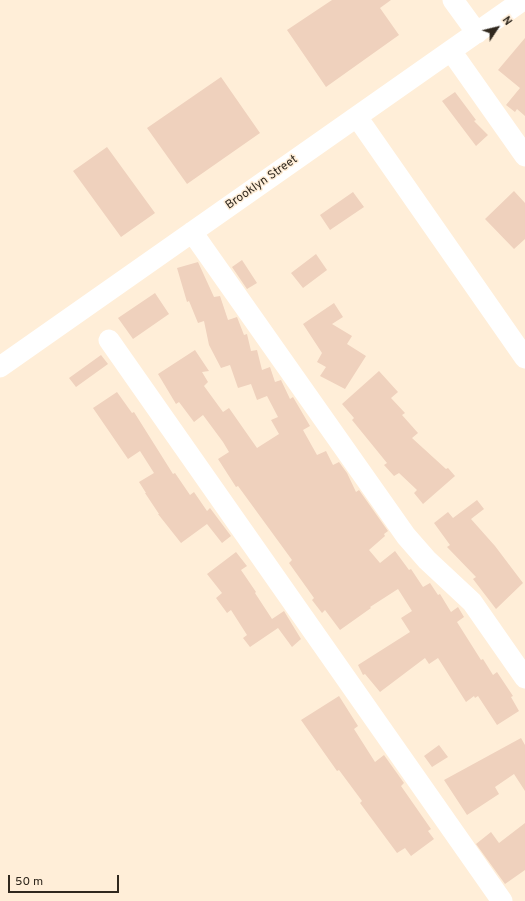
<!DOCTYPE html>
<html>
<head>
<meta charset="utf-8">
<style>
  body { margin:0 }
  #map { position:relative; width:525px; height:901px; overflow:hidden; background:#ffeed8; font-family:Overpass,sans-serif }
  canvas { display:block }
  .north { position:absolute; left:477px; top:8px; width:40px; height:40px; -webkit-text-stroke:3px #ffeed8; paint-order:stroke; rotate:55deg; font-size:11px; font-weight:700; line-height:16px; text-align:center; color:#30281e }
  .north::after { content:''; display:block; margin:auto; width:14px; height:18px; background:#30281e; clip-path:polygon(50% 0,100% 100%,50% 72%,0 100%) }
  .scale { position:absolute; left:8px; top:875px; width:111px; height:18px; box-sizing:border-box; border:2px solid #30281e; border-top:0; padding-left:5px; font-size:12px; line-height:14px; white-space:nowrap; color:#30281e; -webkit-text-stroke:3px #ffeed8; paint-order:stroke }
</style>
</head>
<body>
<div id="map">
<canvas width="525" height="901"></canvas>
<div class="north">N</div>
<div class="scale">50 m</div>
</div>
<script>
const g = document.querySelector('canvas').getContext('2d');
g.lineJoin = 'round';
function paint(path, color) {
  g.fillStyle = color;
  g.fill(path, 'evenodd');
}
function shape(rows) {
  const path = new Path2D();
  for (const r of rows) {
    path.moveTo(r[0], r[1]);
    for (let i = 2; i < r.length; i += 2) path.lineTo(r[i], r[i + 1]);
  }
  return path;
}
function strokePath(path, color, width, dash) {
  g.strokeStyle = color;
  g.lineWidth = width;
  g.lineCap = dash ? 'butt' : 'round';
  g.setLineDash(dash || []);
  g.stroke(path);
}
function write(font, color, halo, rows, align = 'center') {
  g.font = font + ' Overpass,sans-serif';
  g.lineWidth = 3;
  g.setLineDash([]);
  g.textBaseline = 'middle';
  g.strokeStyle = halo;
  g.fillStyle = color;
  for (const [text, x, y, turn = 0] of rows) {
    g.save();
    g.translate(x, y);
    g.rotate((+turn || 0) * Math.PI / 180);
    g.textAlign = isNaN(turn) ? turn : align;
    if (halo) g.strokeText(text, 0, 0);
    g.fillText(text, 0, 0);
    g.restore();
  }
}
paint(shape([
  [332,0,391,0,380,8,399,35,326,87,287,30],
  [525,38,525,116,517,109,515,112,506,105,520,88,498,70],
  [221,77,260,133,187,184,147,128],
  [455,92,476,120,474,121,488,135,476,146,442,101],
  [107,147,155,213,121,237,73,171],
  [514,191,525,203,525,239,514,249,485,219],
  [353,192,364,207,330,230,320,215],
  [316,254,327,270,303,288,291,273],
  [242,260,257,283,247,289,232,267],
  [198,262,214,297,220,296,228,320,237,317,244,335,247,334,251,351,257,350,262,370,270,367,275,382,281,380,290,399,293,397,310,426,303,430,317,455,326,451,333,465,339,462,347,473,356,492,359,490,388,531,384,534,385,536,369,550,380,563,395,551,409,570,411,569,423,587,430,583,438,595,440,594,451,612,458,607,464,617,457,622,481,660,483,659,493,675,497,672,513,696,511,697,519,711,497,725,478,696,475,698,474,696,466,702,438,658,429,664,425,658,380,692,365,674,363,675,358,665,410,632,401,618,412,611,398,589,370,607,371,608,340,630,325,610,322,613,312,600,314,598,289,563,292,560,238,486,236,487,218,459,229,452,223,442,203,415,194,422,179,402,176,404,158,374,195,350,209,371,202,372,208,382,204,386,223,412,229,408,257,448,279,434,271,420,278,417,267,396,257,400,251,384,238,388,230,365,221,368,209,345,204,321,198,323,189,301,187,302,177,268],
  [155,293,169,314,133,339,118,318],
  [334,303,343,317,332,324,352,336,347,344,366,356,345,389,320,376,326,367,317,362,322,353,303,324],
  [101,355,108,364,76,387,69,378],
  [379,371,398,392,391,398,405,413,402,415,418,433,412,438,446,469,448,468,455,476,423,504,414,493,417,490,399,473,394,476,384,465,387,463,352,420,354,418,342,404],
  [117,392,132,413,134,412,173,474,175,473,190,495,194,492,207,511,210,508,231,536,222,543,207,524,181,543,158,514,159,514,145,493,146,493,139,482,154,473,140,451,128,459,93,408],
  [477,500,484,509,471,519,495,546,523,583,496,609,473,579,476,577,447,547,450,545,434,523,448,512,453,518],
  [236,552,247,566,241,570,256,592,255,593,272,619,284,611,301,639,292,647,278,628,250,647,243,638,247,635,231,610,227,613,216,598,222,593,207,574],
  [339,696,358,726,354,729,375,762,384,755,404,783,401,786,431,829,428,831,434,839,411,856,405,848,397,853,360,803,362,801,339,770,337,771,301,720],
  [521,738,525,745,525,791,514,774,495,787,499,794,467,815,444,780],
  [439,745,448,757,432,767,424,756],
  [525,823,525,870,505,884,476,844,491,832,499,843]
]), '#efd1bd');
strokePath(shape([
  [453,0,477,33],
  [451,51,525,156],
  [357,117,525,358],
  [192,232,406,536,427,560,472,602,525,678],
  [109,340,502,901],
  [0,367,523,0]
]), '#fff', 21);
write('12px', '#30281e', '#ffeed8', [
  ["Brooklyn Street",262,183,-35]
]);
</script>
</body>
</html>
